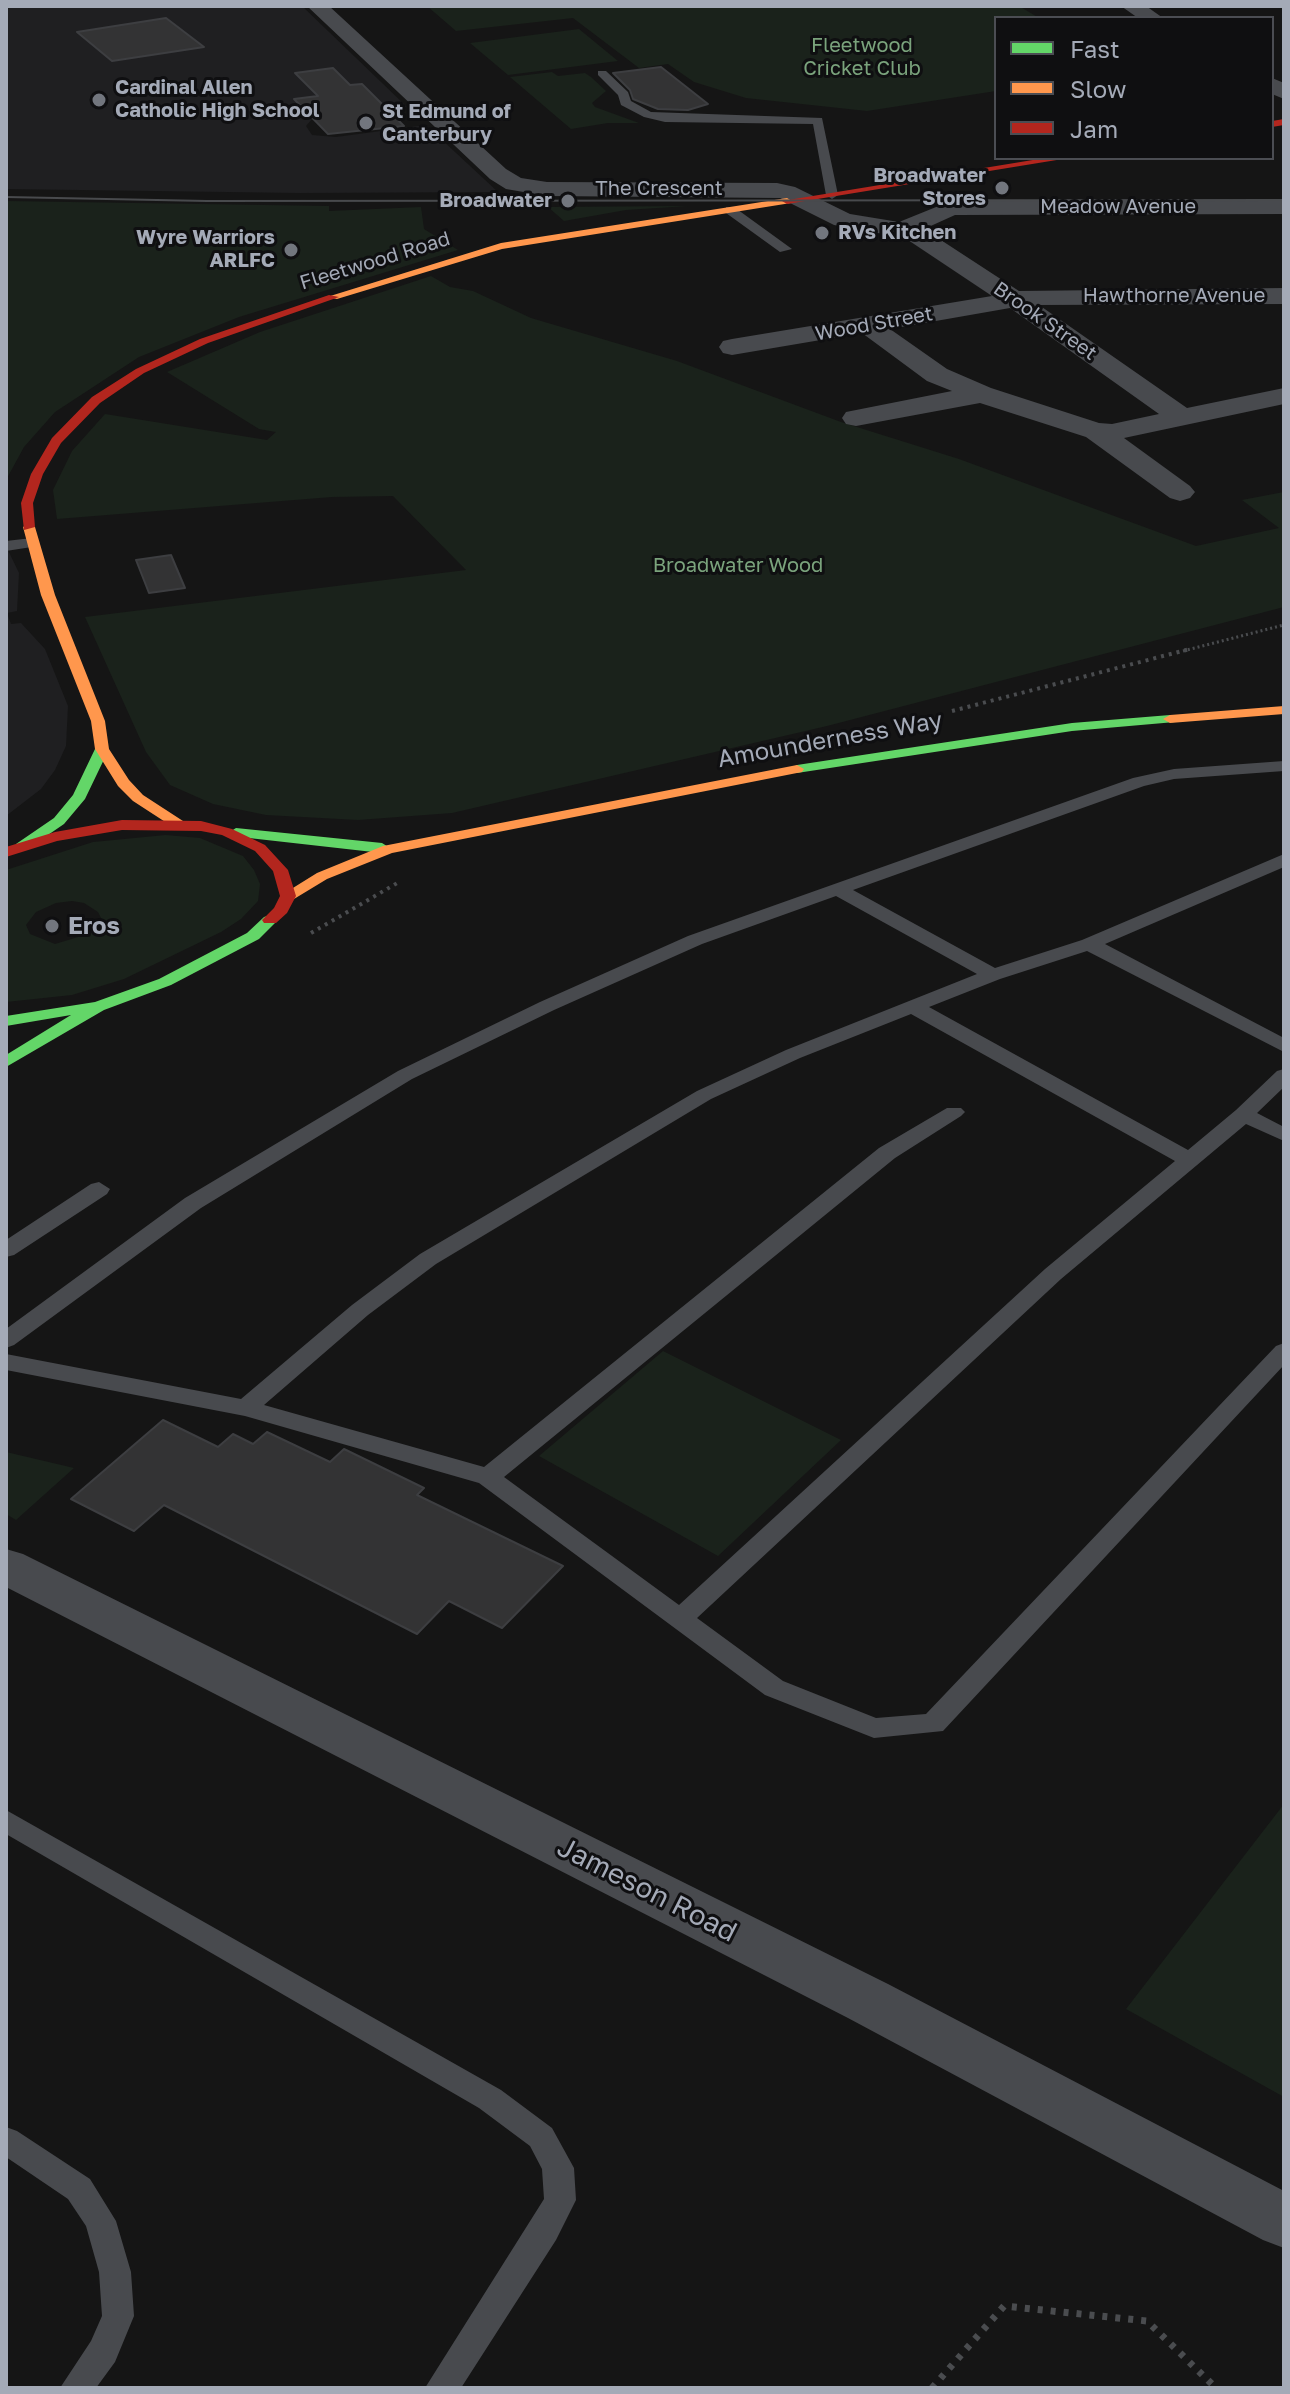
<!DOCTYPE html>
<html>
<head>
<meta charset="utf-8">
<style>
  body { margin:0 }
  #map { position:relative; width:1290px; height:2394px; overflow:hidden; background:#151515; font-family:"Golos Text",sans-serif }
  canvas { display:block }
  .frame { position:absolute; inset:0; border:8px solid #a4aab7; pointer-events:none }
  .legend { position:absolute; left:994px; top:16px; width:280px; height:144px; box-sizing:border-box; background:#0f0f11; border:2px solid #4b4d53; margin:0; padding:10px 14px; list-style:none; font-size:24px; color:#a4aab7 }
  .legend li { display:flex; align-items:center; gap:16px; height:40px }
  .legend b { width:40px; border:2px solid #4b4d53 }
</style>
</head>
<body>
<div id="map">
<canvas width="1290" height="2394"></canvas>
<div class="frame"></div>
<ul class="legend">
<li><b style="height:10px;background:#63d668"></b>Fast</li>
<li><b style="height:10px;background:#ff974d"></b>Slow</li>
<li><b style="height:10px;background:#b3261e"></b>Jam</li>
</ul>
</div>
<script>
const g = document.querySelector('canvas').getContext('2d');
g.lineJoin = 'round';
function paint(path, color) {
  g.fillStyle = color;
  g.fill(path, 'evenodd');
}
function shape(rows) {
  const path = new Path2D();
  for (const r of rows) {
    path.moveTo(r[0], r[1]);
    for (let i = 2; i < r.length; i += 2) path.lineTo(r[i], r[i + 1]);
  }
  return path;
}
function strokePath(path, color, width, dash) {
  g.strokeStyle = color;
  g.lineWidth = width;
  g.lineCap = dash ? 'butt' : 'round';
  g.setLineDash(dash || []);
  g.stroke(path);
}
function write(font, color, halo, rows, align = 'center') {
  g.font = font + ' "Golos Text",sans-serif';
  g.lineWidth = 6;
  g.setLineDash([]);
  g.textBaseline = 'middle';
  g.strokeStyle = halo;
  g.fillStyle = color;
  for (const [text, x, y, turn = 0] of rows) {
    g.save();
    g.translate(x, y);
    g.rotate((+turn || 0) * Math.PI / 180);
    g.textAlign = isNaN(turn) ? turn : align;
    if (halo) g.strokeText(text, 0, 0);
    g.fillText(text, 0, 0);
    g.restore();
  }
}
paint(shape([
  [6,6,302,6,407,107,312,119,306,126,312,135,336,137,426,125,498,192,300,193,6,189],
  [6,546,19,573,17,611,7,613,11,624,21,623,45,649,68,706,66,746,55,770,41,789,6,816]
]), '#1f1f21');
paint(shape([
  [427,6,1019,6,1039,18,996,18,996,91,867,111,746,98,694,82,668,64,639,68,573,18,456,31],
  [579,29,618,61,508,75,470,43],
  [552,72,558,76,585,73,591,77,606,91,592,103,595,107,639,123,608,123,571,129,510,77],
  [6,201,329,206,329,211,421,207,424,229,458,250,239,317,139,357,55,412,24,447,6,480],
  [688,206,626,210,564,221,548,207],
  [431,276,450,287,473,291,531,318,677,361,841,422,959,459,1196,546,1279,528,1242,500,1284,492,1284,607,827,726,452,813,358,820,266,815,213,804,170,785,146,752,85,617,466,570,393,496,332,497,57,519,53,490,72,451,105,414,267,440,276,432,259,429,167,372,260,332],
  [166,835,200,838,243,856,254,870,260,884,258,901,241,919,221,932,124,979,72,995,6,1002,6,870,93,842],
  [72,901,84,903,98,912,102,920,99,927,88,934,55,944,30,934,26,925,36,912,56,903],
  [663,1351,841,1440,718,1556,539,1456],
  [6,1452,74,1468,16,1520,6,1514],
  [1284,1804,1284,2097,1126,2009]
]), '#1a221b');
const building = shape([
  [166,18,204,47,112,61,77,32,166,18],
  [661,67,708,104,688,110,658,109,633,99,630,90,613,73,661,67],
  [333,68,350,85,362,84,404,126,328,134,294,99,318,96,295,73,333,68],
  [171,555,185,588,149,593,136,560,171,555],
  [163,1420,218,1447,233,1434,253,1444,267,1432,330,1462,344,1449,424,1488,417,1495,563,1566,502,1628,449,1601,417,1634,164,1505,134,1531,71,1499,163,1420]
]);
paint(building, '#333334');
strokePath(building, '#3d3e41', 2);
strokePath(shape([
  [1183,651,1284,625]
]), '#4a4c4f', 3, [2, 3]);
strokePath(shape([
  [952,711,1190,649],
  [311,933,399,882]
]), '#4a4c4f', 4, [3, 5]);
strokePath(shape([
  [932,2388,1004,2306,1147,2321,1216,2388]
]), '#4a4c4f', 7, [5, 8]);
paint(shape([
  [598,71,606,71,628,92,631,101,651,112,822,118,838,195,832,199,826,195,813,124,665,122,644,117,621,105,618,95,598,75,598,71],
  [726,207,734,207,792,249,780,252,726,213,726,207],
  [32,538,38,540,38,546,6,551,6,541,32,538],
  [1284,761,1284,771,1174,779,1144,786,853,890,995,968,1082,940,1284,854,1284,867,1105,944,1284,1038,1284,1052,1087,951,1000,979,929,1007,1188,1150,1236,1110,1277,1071,1284,1069,1284,1087,1257,1113,1284,1127,1284,1141,1246,1124,1061,1279,697,1618,783,1681,876,1718,926,1714,1276,1346,1284,1343,1284,1365,943,1731,874,1738,765,1695,479,1483,245,1416,6,1370,6,1354,241,1399,352,1305,420,1254,697,1091,786,1050,977,974,836,896,702,944,554,1010,412,1079,201,1208,14,1345,6,1348,6,1329,185,1198,398,1071,540,1002,688,936,1133,778,1174,769,1284,761],
  [911,1014,1175,1161,1045,1269,679,1605,504,1477,895,1158,961,1116,965,1112,961,1108,947,1108,879,1148,484,1467,264,1405,368,1315,436,1264,711,1099,800,1058,911,1014],
  [99,1182,110,1189,107,1194,14,1255,6,1257,6,1240,91,1184,99,1182],
  [6,1810,501,2090,552,2128,574,2168,576,2200,556,2240,461,2388,425,2388,544,2199,542,2169,530,2146,479,2108,6,1834,6,1810],
  [6,2127,17,2131,90,2179,116,2221,131,2272,134,2316,115,2362,96,2388,60,2388,91,2341,102,2316,99,2272,86,2226,68,2199,6,2157,6,2127]
]), '#484a4e');
paint(shape([
  [307,6,329,6,506,169,521,178,547,182,777,183,795,187,850,214,899,222,951,201,1284,200,1284,214,955,215,924,229,1019,291,1284,288,1284,304,1039,305,1187,408,1284,388,1284,404,1124,438,1190,486,1195,492,1190,498,1180,501,1170,498,1086,437,980,403,856,426,846,424,842,418,846,412,952,391,927,381,862,333,732,355,723,353,719,347,723,341,732,339,992,296,905,238,834,225,780,198,547,196,506,189,490,179,307,6],
  [1010,308,1159,414,1112,424,1099,423,991,388,947,369,890,329,1010,308],
  [1121,6,1146,6,1163,18,1138,18,1121,6],
  [1272,78,1284,83,1284,99,1272,94,1272,78],
  [6,1549,23,1554,888,1984,1284,2191,1284,2248,1263,2240,848,2018,6,1587,6,1549]
]), '#484a4e');
paint(shape([
  [1170,715,1175,716,1175,722,1072,731,797,773,790,769,797,765,1072,723,1170,715],
  [102,745,109,749,85,799,64,824,26,850,16,850,16,844,54,818,73,795,95,749,102,745],
  [236,828,382,843,390,848,382,853,231,836,228,833,236,828],
  [270,915,278,920,259,939,171,985,104,1010,6,1067,6,1055,71,1015,6,1026,6,1016,95,1002,159,979,247,933,264,917,270,915]
]), '#63d668');
paint(shape([
  [787,198,792,201,791,203,502,249,337,299,327,297,501,243,787,198],
  [29,523,35,527,55,595,105,721,109,749,129,780,143,795,183,821,183,827,173,827,133,801,118,786,95,749,91,721,41,595,23,527,29,523],
  [1284,706,1284,714,1170,723,1163,719,1170,715,1284,706],
  [797,765,804,769,802,772,392,853,327,879,294,899,282,899,280,896,317,873,383,846,797,765]
]), '#ff974d');
paint(shape([
  [1284,119,1284,125,1272,127,1272,121,1284,119],
  [1045,158,1069,158,787,204,782,201,1045,158],
  [329,295,339,297,208,343,144,373,100,403,61,443,43,474,33,503,35,527,24,530,21,503,31,474,52,438,92,397,136,369,200,339,329,295],
  [122,820,201,821,232,829,265,845,288,870,296,896,287,913,276,923,264,923,262,920,274,908,280,896,273,871,255,851,222,835,201,831,122,830,57,841,6,857,6,847,55,832,122,820]
]), '#b3261e');
strokePath(shape([
  [6,197,207,201,1284,200]
]), '#484a4d', 2);
for (const [x, y, r, color] of [
  [99,100,8,"#72767e"],
  [366,123,8,"#72767e"],
  [1002,188,8,"#72767e"],
  [568,201,8,"#72767e"],
  [822,233,8,"#72767e"],
  [291,250,8,"#72767e"],
  [52,926,8,"#72767e"]
]) {
  const dot = new Path2D();
  dot.arc(x, y, r, 0, 2 * Math.PI);
  g.fillStyle = color;
  g.fill(dot);
  strokePath(dot, '#0f0f11', 3);
}
write('20px', '#7aa37c', '#0f0f11', [
  ["Fleetwood",862,46],
  ["Cricket Club",862,69],
  ["Broadwater Wood",738,566]
]);
write('bold 20px', '#a4aab7', '#0f0f11', [
  ["Cardinal Allen",115,88],
  ["Catholic High School",115,111],
  ["St Edmund of",382,112],
  ["Canterbury",382,135],
  ["Broadwater",986,176,"right"],
  ["Stores",986,199,"right"],
  ["Broadwater",552,201,"right"],
  ["RVs Kitchen",838,233],
  ["Wyre Warriors",275,238,"right"],
  ["ARLFC",275,261,"right"]
], 'left');
write('20px', '#a4aab7', '#0f0f11', [
  ["The Crescent",659,189],
  ["Meadow Avenue",1118,207],
  ["Fleetwood Road",375,261,-17],
  ["Hawthorne Avenue",1174,296],
  ["Brook Street",1045,321,35],
  ["Wood Street",874,324,-10]
]);
write('24px', '#a4aab7', '#0f0f11', [
  ["Amounderness Way",830,740,-10]
]);
write('bold 24px', '#a4aab7', '#0f0f11', [
  ["Eros",68,926]
], 'left');
write('28px', '#a4aab7', '#0f0f11', [
  ["Jameson Road",647,1890,27]
]);
</script>
</body>
</html>
